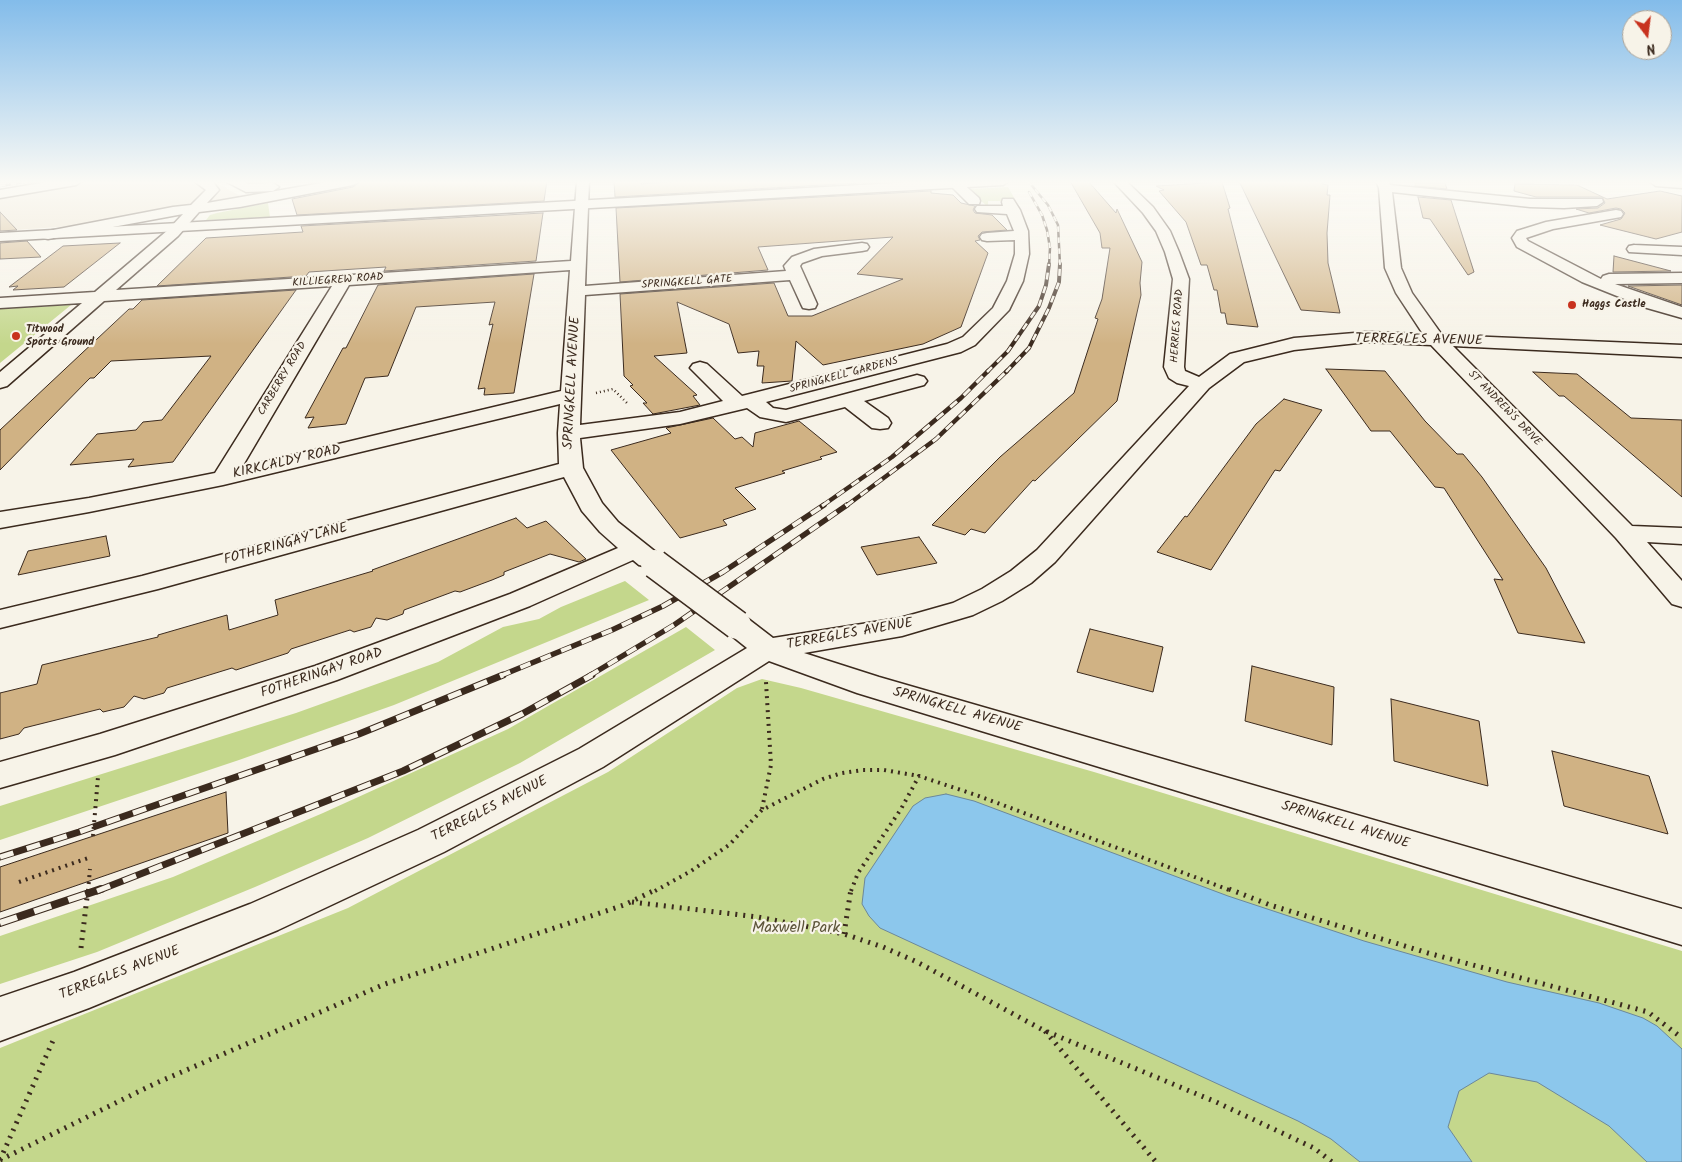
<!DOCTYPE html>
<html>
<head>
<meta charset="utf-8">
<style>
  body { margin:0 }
  #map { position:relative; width:1682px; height:1162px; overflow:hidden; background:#f7f3e8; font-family:Kalam,sans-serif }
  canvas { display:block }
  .north { position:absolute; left:1622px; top:10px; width:50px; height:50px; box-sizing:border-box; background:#f7f3e8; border:1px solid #aca397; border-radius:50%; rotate:165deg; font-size:14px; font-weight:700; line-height:20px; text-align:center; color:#3b2a1e }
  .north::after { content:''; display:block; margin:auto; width:18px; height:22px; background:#c8321e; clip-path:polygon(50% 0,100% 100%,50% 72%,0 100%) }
</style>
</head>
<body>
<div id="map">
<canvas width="1682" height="1162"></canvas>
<div class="north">N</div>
</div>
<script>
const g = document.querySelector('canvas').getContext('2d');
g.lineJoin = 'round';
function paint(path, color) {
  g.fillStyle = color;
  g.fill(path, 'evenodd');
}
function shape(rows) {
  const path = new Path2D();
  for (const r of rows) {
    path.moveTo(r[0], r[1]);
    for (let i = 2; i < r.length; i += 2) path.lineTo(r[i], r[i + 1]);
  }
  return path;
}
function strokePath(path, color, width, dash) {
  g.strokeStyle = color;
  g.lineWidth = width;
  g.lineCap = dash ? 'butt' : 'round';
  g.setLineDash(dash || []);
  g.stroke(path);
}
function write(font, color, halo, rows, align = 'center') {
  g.font = font + ' Kalam,sans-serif';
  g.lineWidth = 4.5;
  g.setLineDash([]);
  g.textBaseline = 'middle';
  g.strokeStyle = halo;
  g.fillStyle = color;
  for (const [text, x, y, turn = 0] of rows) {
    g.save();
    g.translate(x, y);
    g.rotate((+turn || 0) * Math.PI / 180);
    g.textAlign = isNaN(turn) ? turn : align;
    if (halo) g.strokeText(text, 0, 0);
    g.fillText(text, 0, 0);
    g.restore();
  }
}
paint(shape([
  [53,181,214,181,240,196,88,225,0,231,0,190]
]), '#ebe0ca');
paint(shape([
  [1008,187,1016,201,988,201,988,207,968,189],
  [268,203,270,217,206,220,210,215,217,213],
  [71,305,0,363,0,309],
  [625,581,649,600,394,705,239,760,0,840,0,806,296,713,438,662,503,627,539,619,561,607],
  [686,627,715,650,520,763,368,838,255,887,97,952,0,984,0,936,173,877,323,813,508,729],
  [762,679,801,688,1094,772,1682,951,1682,1162,0,1162,0,1048,348,908,608,772,737,688]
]), '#c4d78c');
const water = shape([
  [946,794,974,801,1228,896,1364,941,1507,982,1599,1003,1643,1018,1657,1026,1682,1049,1682,1162,1647,1162,1609,1126,1537,1082,1489,1073,1459,1091,1448,1127,1472,1162,1360,1162,1331,1139,1298,1121,880,928,869,916,862,904,865,878,913,806,925,798,946,794]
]);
paint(water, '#8cc7ec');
strokePath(water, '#6c889a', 1);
const building = shape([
  [361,181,547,181,544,201,297,215,292,199,353,187,361,181],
  [614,181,641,181,641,184,681,181,893,181,615,197,614,181],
  [1070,181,1088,181,1116,213,1117,209,1142,262,1140,283,1141,295,1117,401,1035,481,1033,480,985,533,971,529,965,535,932,525,1000,457,1074,393,1098,319,1095,318,1102,299,1110,248,1102,248,1100,233,1070,181],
  [1239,181,1323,181,1322,184,1328,185,1327,195,1330,195,1327,233,1328,263,1340,313,1301,310,1239,181],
  [1222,182,1230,208,1228,209,1258,327,1227,324,1225,313,1221,313,1217,290,1214,290,1207,265,1201,265,1186,222,1159,191,1164,190,1156,186,1222,182],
  [1415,183,1445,183,1447,189,1415,186,1415,183],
  [1515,184,1577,185,1607,199,1660,191,1682,196,1682,232,1656,239,1600,225,1621,219,1625,213,1621,209,1616,208,1589,213,1576,209,1598,208,1605,203,1602,197,1536,197,1514,191,1515,184],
  [931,191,931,193,953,195,961,203,975,206,973,210,975,213,992,215,1007,230,982,232,978,236,980,240,975,241,988,253,961,327,923,344,823,365,796,341,792,381,762,383,764,366,757,366,759,351,738,353,729,324,677,302,687,353,654,356,697,395,693,396,700,405,653,414,643,403,647,403,630,386,633,385,624,376,620,294,774,283,788,316,812,316,903,279,857,274,893,237,758,247,768,270,620,282,616,208,931,191],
  [1418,197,1451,200,1474,272,1468,275,1430,219,1423,218,1418,197],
  [0,212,17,230,0,231,0,212],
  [543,213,536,261,384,271,386,267,309,272,306,276,157,286,206,238,303,232,301,226,543,213],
  [27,241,41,257,0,259,0,243,27,241],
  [120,243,64,287,13,290,18,286,9,287,63,246,120,243],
  [1614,256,1671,271,1613,272,1614,256],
  [534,274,514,393,484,395,485,388,478,389,493,324,489,325,495,302,416,307,388,376,365,378,346,424,308,428,314,417,305,418,343,348,346,348,378,285,534,274],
  [1682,285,1682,305,1628,286,1682,285],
  [296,290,173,462,128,467,134,459,70,465,97,434,136,430,143,422,162,420,211,356,111,361,94,378,90,378,0,470,0,430,129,309,133,309,142,300,296,290],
  [1326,369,1385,371,1425,421,1457,454,1463,454,1482,477,1546,568,1585,643,1518,633,1494,579,1503,580,1444,488,1435,487,1390,431,1371,431,1326,369],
  [1533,372,1577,374,1631,418,1682,420,1682,497,1564,396,1559,396,1533,372],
  [1284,399,1322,410,1280,471,1275,470,1211,570,1157,552,1185,516,1187,517,1256,424,1284,399],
  [713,418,735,439,742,437,753,447,755,433,799,421,837,452,820,457,822,459,782,471,785,473,735,488,756,509,723,520,727,525,680,538,611,450,671,433,666,428,713,418],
  [516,518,527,528,546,521,586,559,579,562,550,554,504,572,504,575,492,580,460,592,455,591,404,610,403,614,387,620,376,618,371,627,354,632,350,630,291,649,288,653,236,670,232,668,167,688,164,693,144,699,134,696,124,707,103,712,100,709,24,728,19,734,0,739,0,693,37,684,42,665,158,637,158,635,227,615,229,630,278,615,275,600,373,571,372,570,516,518],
  [106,536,110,556,18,575,28,551,106,536],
  [919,537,937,563,877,575,861,547,919,537],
  [1090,629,1163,647,1153,692,1077,672,1090,629],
  [1252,666,1334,687,1332,745,1245,721,1252,666],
  [1391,699,1479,721,1488,786,1394,761,1391,699],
  [1552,751,1649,776,1668,834,1564,806,1552,751],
  [226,792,228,833,0,912,0,867,226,792]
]);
paint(building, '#d0b284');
strokePath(building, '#3b2a1e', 1);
const minor = shape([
  [53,181,82,181,76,185,0,198,0,190,53,181],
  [194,181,212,181,219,190,207,203,333,181,359,181,353,185,240,207,199,212,178,236,116,290,571,261,577,181,589,181,585,286,786,271,784,266,792,257,814,249,862,243,867,244,869,247,867,250,862,251,822,256,802,263,800,266,817,304,815,308,809,309,803,308,801,304,790,280,585,295,580,425,680,412,723,401,690,368,693,364,700,362,707,364,742,396,947,344,963,337,993,308,1007,281,1015,254,1015,240,987,241,982,240,980,237,982,234,987,233,1014,231,1007,214,977,212,975,209,977,206,1003,206,1002,202,1003,199,1013,199,1020,210,1028,231,1029,254,1023,281,1009,310,975,345,961,352,766,402,773,408,786,410,917,375,924,377,927,381,924,385,864,401,888,418,891,423,888,428,880,429,872,428,845,407,786,422,760,417,747,408,680,424,580,438,583,468,602,503,618,522,657,553,661,559,657,565,648,567,639,565,633,560,530,606,337,680,115,755,0,788,0,762,100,734,315,666,510,594,618,548,600,532,582,511,564,477,158,589,0,628,0,610,142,576,559,464,558,433,560,404,223,485,89,512,0,528,0,512,89,498,215,473,332,286,104,301,7,386,0,388,0,372,82,303,0,308,0,298,95,292,168,230,183,214,48,239,43,238,41,235,43,232,173,207,191,205,206,190,194,181],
  [570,270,561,391,242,467,349,285,570,270],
  [225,181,241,181,248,184,273,183,279,187,273,191,246,192,225,181],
  [952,181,960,181,979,198,980,201,979,204,969,204,952,187,950,184,952,181],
  [1113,181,1126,181,1153,207,1170,231,1179,252,1189,279,1184,367,1185,371,1199,377,1230,354,1294,338,1367,332,1423,334,1396,293,1385,268,1379,188,1376,181,1388,181,1390,185,1530,199,1602,199,1603,202,1597,206,1564,208,1530,207,1392,192,1401,268,1412,293,1442,335,1682,345,1682,357,1453,346,1632,526,1682,528,1682,544,1647,542,1682,581,1682,607,1672,604,1616,538,1431,345,1367,342,1294,350,1244,362,1209,388,1055,562,1031,583,1002,601,973,615,902,636,804,653,879,677,1682,909,1682,945,857,693,769,661,603,767,444,852,278,930,89,1008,0,1041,0,997,74,972,250,904,418,830,579,749,747,648,727,632,722,625,727,618,737,616,747,618,773,638,900,618,953,603,982,589,1011,571,1037,550,1189,386,1177,383,1169,378,1164,367,1173,279,1165,252,1156,231,1143,213,1113,181],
  [1682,181,1682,188,1656,186,1650,182,1682,181],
  [1616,210,1621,211,1623,214,1621,217,1553,229,1526,238,1528,241,1601,279,1603,276,1609,274,1682,273,1682,283,1615,284,1682,307,1682,318,1647,308,1582,282,1517,247,1512,238,1517,231,1546,222,1616,210],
  [1634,245,1682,247,1682,255,1629,252,1627,249,1629,246,1634,245]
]);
const major = shape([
  [932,181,1009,181,1003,185,0,241,0,233,932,181]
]);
strokePath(minor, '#3b2a1e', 3);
strokePath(major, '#3b2a1e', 3);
strokePath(shape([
  [596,393,613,389,627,403]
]), '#3b2a1e', 2.5, [1, 3]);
strokePath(shape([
  [762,809,771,765,766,682],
  [19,882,91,857],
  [655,891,691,871,729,845,762,810,823,779,842,773,863,770,884,770,919,776],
  [851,891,858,873,901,809,919,776,976,795,1232,891]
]), '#3b2a1e', 4, [2, 5]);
strokePath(shape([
  [1229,889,1270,905,1428,953,1648,1012,1682,1038],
  [632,902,758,917,844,934,883,947,917,962,1043,1030,1216,1102,1314,1148,1332,1162],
  [844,934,851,889],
  [1045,1031,1156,1162],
  [0,1160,154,1084,385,984,624,905,657,889],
  [0,1160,55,1036]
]), '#3b2a1e', 5, [2, 6]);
paint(minor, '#f7f3e8');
paint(major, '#f7f3e8');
const railFar5 = shape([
  [1028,181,1048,205,1058,225,1060,266],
  [0,186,30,181],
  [1029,192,1042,215,1047,230,1050,248,1049,266]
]);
const railFar4 = shape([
  [987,372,1008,351,1039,306,1046,285,1049,264],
  [1006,372,1029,348,1049,308,1059,282,1060,264]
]);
const railFar3 = shape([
  [822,506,892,457,961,398,988,371],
  [846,506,936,439,1007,371]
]);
const railFar2 = shape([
  [500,676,612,630,663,606,723,572,824,505],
  [589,676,674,625,847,505]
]);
const railFar1 = shape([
  [0,857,79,832,359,734,503,675],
  [97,891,403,771,522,714,592,675]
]);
const rail = shape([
  [0,923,101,889]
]);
strokePath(railFar5, '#3b2a1e', 2.5);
strokePath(railFar4, '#3b2a1e', 4);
strokePath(railFar3, '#3b2a1e', 4.5);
strokePath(railFar2, '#3b2a1e', 5.5);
strokePath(railFar1, '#3b2a1e', 7);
strokePath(rail, '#3b2a1e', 8);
strokePath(railFar5, '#f7f3e8', 2, [5.5]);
strokePath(railFar4, '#f7f3e8', 2.5, [7]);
strokePath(railFar3, '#f7f3e8', 3, [9]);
strokePath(railFar2, '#f7f3e8', 4, [11]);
strokePath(railFar1, '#f7f3e8', 5, [14]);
strokePath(rail, '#f7f3e8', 6, [18]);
const minorBridge = shape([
  [655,564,737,625]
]);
strokePath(minorBridge, '#3b2a1e', 31, []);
strokePath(shape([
  [93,836,98,777],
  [88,891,90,869]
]), '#3b2a1e', 4, [2, 5]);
strokePath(shape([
  [81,948,88,889]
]), '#3b2a1e', 5, [2, 6]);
strokePath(minorBridge, '#f7f3e8', 28);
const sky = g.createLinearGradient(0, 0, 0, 344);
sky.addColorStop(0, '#83bcea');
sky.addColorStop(0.53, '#fbfaf5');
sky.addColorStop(1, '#fbfaf500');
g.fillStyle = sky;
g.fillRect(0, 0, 1682, 344);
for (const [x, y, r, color] of [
  [1572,305,5,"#c8321e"],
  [16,336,5,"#c8321e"]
]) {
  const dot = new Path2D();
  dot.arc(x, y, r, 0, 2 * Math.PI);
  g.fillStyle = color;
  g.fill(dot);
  strokePath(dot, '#f7f3e8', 2);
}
write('11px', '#3b2a1e', '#f7f3e8', [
  ["KILLIEGREW ROAD",338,281,-4],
  ["SPRINGKELL GATE",687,283,-4],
  ["HERRIES ROAD",1178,326,-86],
  ["SPRINGKELL GARDENS",844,376,-15],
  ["CARBERRY ROAD",283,379,-59],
  ["ST ANDREW'S DRIVE",1504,409,46]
]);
write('bold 11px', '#3b2a1e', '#f7f3e8', [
  ["Haggs Castle",1582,305],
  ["Titwood",26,330],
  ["Sports Ground",26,343]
], 'left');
write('14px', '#3b2a1e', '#f7f3e8', [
  ["TERREGLES AVENUE",1419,341,1],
  ["SPRINGKELL AVENUE",573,383,-87],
  ["KIRKCALDY ROAD",287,463,-13],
  ["FOTHERINGAY LANE",286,545,-15],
  ["TERREGLES AVENUE",850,635,-10],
  ["FOTHERINGAY ROAD",322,674,-19],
  ["SPRINGKELL AVENUE",957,711,16],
  ["TERREGLES AVENUE",490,810,-27],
  ["SPRINGKELL AVENUE",1345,826,17],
  ["TERREGLES AVENUE",120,974,-21]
]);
write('16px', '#5d553a', '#f7f3e8', [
  ["Maxwell Park",796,929]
]);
</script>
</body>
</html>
